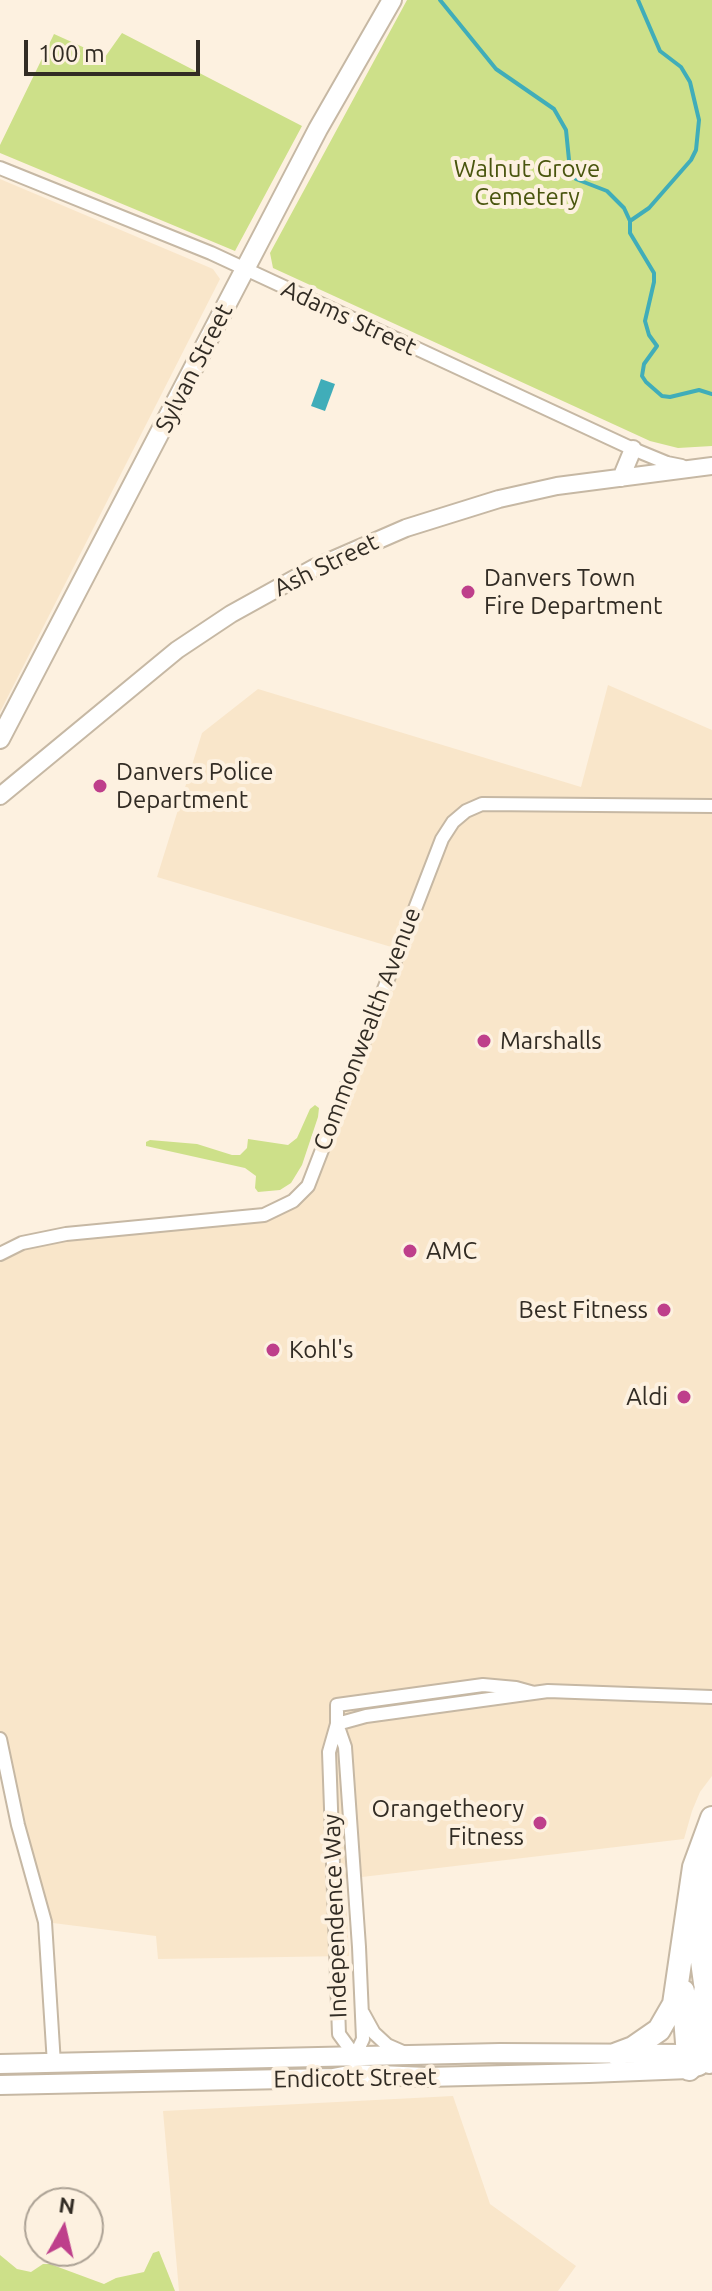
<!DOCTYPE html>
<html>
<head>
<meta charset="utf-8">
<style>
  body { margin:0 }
  #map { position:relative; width:712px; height:2291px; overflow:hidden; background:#fdf1e0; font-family:Ubuntu,sans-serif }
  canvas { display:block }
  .north { position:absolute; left:24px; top:2187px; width:80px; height:80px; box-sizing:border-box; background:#fdf1e0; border:2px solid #aca295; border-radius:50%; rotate:8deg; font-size:22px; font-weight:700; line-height:32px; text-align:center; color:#322c24 }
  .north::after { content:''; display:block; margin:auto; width:28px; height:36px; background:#be3f8b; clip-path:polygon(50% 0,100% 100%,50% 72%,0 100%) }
  .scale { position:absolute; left:24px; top:40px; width:176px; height:36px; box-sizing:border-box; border:4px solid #322c24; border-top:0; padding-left:10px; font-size:24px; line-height:28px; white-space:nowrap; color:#322c24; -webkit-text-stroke:6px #fdf1e0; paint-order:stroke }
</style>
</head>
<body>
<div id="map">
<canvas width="712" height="2291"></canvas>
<div class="north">N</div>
<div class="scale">100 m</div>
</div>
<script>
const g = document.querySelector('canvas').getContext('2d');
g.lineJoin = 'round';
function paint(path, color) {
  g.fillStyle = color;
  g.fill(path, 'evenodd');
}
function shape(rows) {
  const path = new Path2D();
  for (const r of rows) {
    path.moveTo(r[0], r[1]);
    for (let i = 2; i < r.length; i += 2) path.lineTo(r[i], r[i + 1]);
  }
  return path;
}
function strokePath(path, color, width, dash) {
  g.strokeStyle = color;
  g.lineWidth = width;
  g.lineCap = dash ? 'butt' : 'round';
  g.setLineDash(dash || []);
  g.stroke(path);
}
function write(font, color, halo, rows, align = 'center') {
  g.font = font + ' Ubuntu,sans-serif';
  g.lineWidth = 8;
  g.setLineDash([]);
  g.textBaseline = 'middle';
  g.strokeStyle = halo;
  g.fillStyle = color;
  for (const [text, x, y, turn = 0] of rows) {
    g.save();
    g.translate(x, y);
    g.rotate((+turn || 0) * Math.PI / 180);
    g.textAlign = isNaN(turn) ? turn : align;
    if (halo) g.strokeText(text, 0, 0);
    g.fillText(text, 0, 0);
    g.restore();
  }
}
paint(shape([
  [0,179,213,269,220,279,0,712],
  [608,685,712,730,712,1776,700,1792,692,1811,684,1839,345,1879,349,1956,158,1959,156,1936,45,1922,0,1738,0,1254,22,1243,264,1215,308,1186,398,949,157,877,202,733,258,689,581,787],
  [453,2096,490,2204,576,2266,558,2291,179,2291,163,2111]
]), '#f9e6ca');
paint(shape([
  [407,0,712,0,712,446,678,448,650,441,273,268,270,253],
  [122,33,302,126,235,251,0,153,0,145,54,34,105,57],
  [315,1105,319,1108,318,1117,302,1165,291,1183,280,1190,258,1192,255,1188,256,1176,245,1168,146,1146,146,1142,150,1140,197,1144,232,1155,240,1155,247,1148,248,1139,288,1145,297,1138,310,1109],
  [159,2251,175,2291,0,2291,0,2255,17,2269,31,2272,43,2264,50,2264,104,2284,116,2278,144,2272,153,2253]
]), '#cde089');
paint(shape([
  [321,379,335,384,325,411,311,406]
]), '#40adb9');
strokePath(shape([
  [440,0,496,69,554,109,566,130,569,160,576,179,607,191,624,208,630,221,630,233,654,273,654,282,645,321,649,335,657,346,644,364,642,376,646,382,662,396,670,397,699,390,712,394],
  [630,221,649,208,691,160,696,150,699,120,690,82,681,67,660,51,638,0]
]), '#40adb9', 4);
const minor = shape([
  [0,168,211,253,633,449,667,463,682,466],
  [0,1254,22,1243,66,1234,264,1215,293,1201,308,1186,442,839,453,822,466,811,482,804,712,806],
  [337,1724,345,1747,359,1947,363,2039,355,2056,339,2034,329,1752,337,1724,337,1705,483,1685,516,1688,534,1693],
  [337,1724,366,1716,548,1691,712,1697],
  [0,1739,18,1825,45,1922,54,2064],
  [363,2013,374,2033,387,2045,403,2052]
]);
const tertiary = shape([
  [621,478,633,449],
  [0,796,177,650,231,614,314,568,406,528,499,499,557,486,712,466]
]);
const secondary = shape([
  [0,739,318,129,392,0],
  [0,2064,500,2053,688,2054,698,2058],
  [0,2085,333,2078,354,2074,427,2077,589,2073,689,2069,699,2066]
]);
const motorway = shape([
  [712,1859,707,1891,702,1961,705,1983,712,2004],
  [683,1991,689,2069],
  [705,1991,709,2062],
  [617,2054,633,2048,659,2030,674,2004,694,1867,712,1818]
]);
strokePath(minor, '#c6b8a4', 16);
strokePath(tertiary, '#c6b8a4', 20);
strokePath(secondary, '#c6b8a4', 22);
strokePath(motorway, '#c6b8a4', 26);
strokePath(minor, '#fff', 12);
strokePath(tertiary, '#fff', 16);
strokePath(secondary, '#fff', 18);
strokePath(motorway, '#fff', 22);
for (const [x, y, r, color] of [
  [468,592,8,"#be3f8b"],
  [100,786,8,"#be3f8b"],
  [484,1041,8,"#be3f8b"],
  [410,1251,8,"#be3f8b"],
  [664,1310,8,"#be3f8b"],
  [273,1350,8,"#be3f8b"],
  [684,1397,8,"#be3f8b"],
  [540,1823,8,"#be3f8b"]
]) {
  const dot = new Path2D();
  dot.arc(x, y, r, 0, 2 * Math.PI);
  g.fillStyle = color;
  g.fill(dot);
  strokePath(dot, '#fdf1e0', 3);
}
write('24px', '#49550e', '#fdf1e0', [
  ["Walnut Grove",527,169],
  ["Cemetery",527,197]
]);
write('24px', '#322c24', '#fdf1e0', [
  ["Adams Street",349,318,25],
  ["Sylvan Street",194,368,-63],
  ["Ash Street",326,565,-26],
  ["Commonwealth Avenue",367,1029,-69],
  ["Independence Way",335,1916,-92],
  ["Endicott Street",355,2078,-1]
]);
write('24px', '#322c24', '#fdf1e0', [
  ["Danvers Town",484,578],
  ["Fire Department",484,606],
  ["Danvers Police",116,772],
  ["Department",116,800],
  ["Marshalls",500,1041],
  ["AMC",426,1251],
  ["Best Fitness",648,1310,"right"],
  ["Kohl's",289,1350],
  ["Aldi",668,1397,"right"],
  ["Orangetheory",524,1809,"right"],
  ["Fitness",524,1837,"right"]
], 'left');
</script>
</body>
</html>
